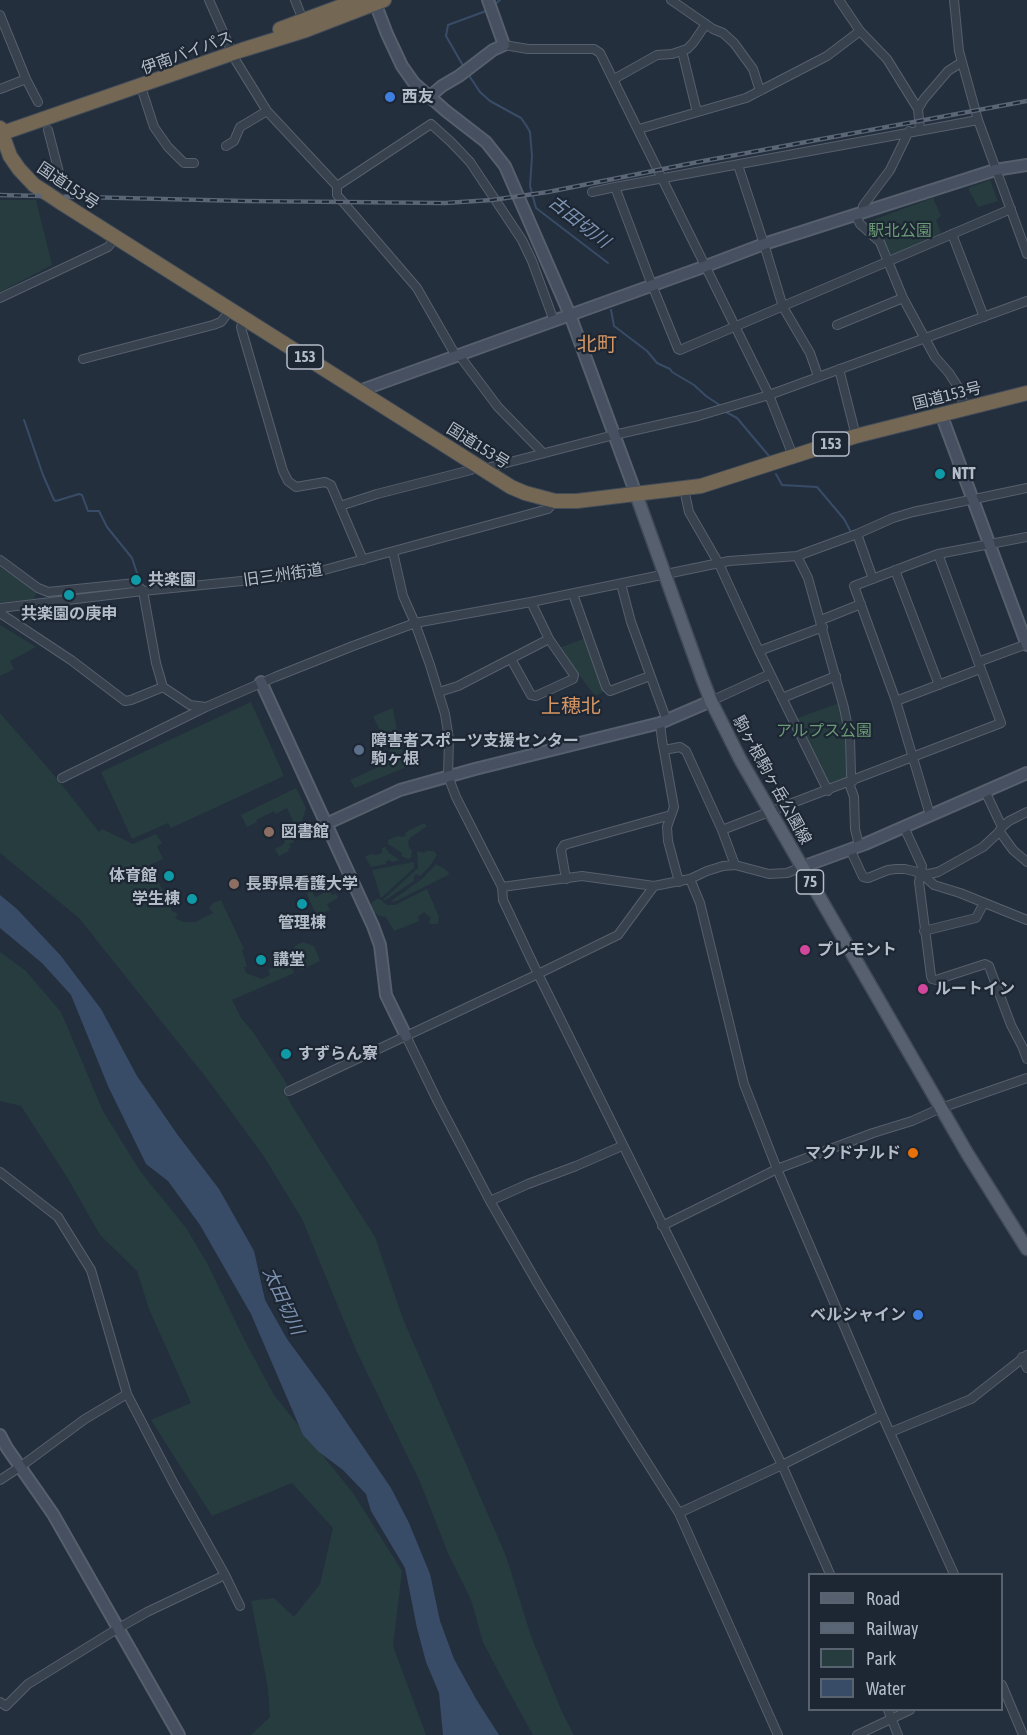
<!DOCTYPE html>
<html>
<head>
<meta charset="utf-8">
<style>
  body { margin:0 }
  #map { position:relative; width:1027px; height:1735px; overflow:hidden; background:#242f3e; font-family:"Asap Condensed",sans-serif }
  canvas { display:block }
  .legend { position:absolute; left:808px; top:1573px; width:195px; height:138px; box-sizing:border-box; background:#1d2633; border:2px solid #59626f; margin:0; padding:8px 10px; list-style:none; font-size:18px; color:#b4bcc9 }
  .legend li { display:flex; align-items:center; gap:12px; height:30px }
  .legend b { width:30px; border:2px solid #59626f }
</style>
</head>
<body>
<div id="map">
<canvas width="1027" height="1735"></canvas>
<ul class="legend">
<li><b style="height:8px;background:#56606e"></b>Road</li>
<li><b style="height:8px;background:#5a6575"></b>Railway</li>
<li><b style="height:16px;background:#263c3f"></b>Park</li>
<li><b style="height:16px;background:#394c67"></b>Water</li>
</ul>
</div>
<script>
const g = document.querySelector('canvas').getContext('2d');
g.lineJoin = 'round';
function paint(path, color) {
  g.fillStyle = color;
  g.fill(path, 'evenodd');
}
function shape(rows) {
  const path = new Path2D();
  for (const r of rows) {
    path.moveTo(r[0], r[1]);
    for (let i = 2; i < r.length; i += 2) path.lineTo(r[i], r[i + 1]);
  }
  return path;
}
function strokePath(path, color, width, dash) {
  g.strokeStyle = color;
  g.lineWidth = width;
  g.lineCap = dash ? 'butt' : 'round';
  g.setLineDash(dash || []);
  g.stroke(path);
}
function write(font, color, halo, rows, align = 'center') {
  g.font = font + ' "Asap Condensed","Noto Sans JP",sans-serif';
  g.lineWidth = 4.5;
  g.setLineDash([]);
  g.textBaseline = 'middle';
  g.strokeStyle = halo;
  g.fillStyle = color;
  for (const [text, x, y, turn = 0] of rows) {
    g.save();
    g.translate(x, y);
    g.rotate((+turn || 0) * Math.PI / 180);
    g.textAlign = isNaN(turn) ? turn : align;
    if (halo) g.strokeText(text, 0, 0);
    g.fillText(text, 0, 0);
    g.restore();
  }
}
paint(shape([
  [990,180,998,201,978,207,968,188],
  [933,198,941,216,936,220,941,233,892,256,867,222],
  [0,200,36,200,52,265,0,292],
  [0,567,37,592,34,599,0,603],
  [0,625,36,647,10,661,14,669,0,676],
  [586,638,603,692,595,696,559,648],
  [251,702,284,776,171,828,168,823,132,839,101,772],
  [839,703,847,738,849,777,847,780,831,786,827,783,795,719],
  [393,708,399,742,409,766,355,788,350,780,394,760,373,716],
  [0,713,54,775,99,832,102,829,133,844,156,834,162,843,157,846,163,859,150,865,166,897,173,894,175,900,169,904,172,911,178,914,175,918,183,922,195,922,213,913,209,908,213,903,221,900,244,949,242,950,247,967,244,967,246,973,262,979,270,975,268,970,280,964,283,970,288,967,292,968,294,973,232,1000,241,1018,253,1032,287,1084,285,1092,292,1106,375,1237,403,1319,506,1556,531,1636,562,1712,574,1735,533,1735,507,1688,483,1642,471,1600,448,1553,420,1482,356,1350,302,1219,263,1155,208,1080,79,918,0,853],
  [296,788,306,808,302,821,297,823,299,829,293,832,295,836,292,838,294,842,289,844,291,848,288,849,289,851,279,856,275,849,281,846,285,843,284,841,288,838,286,833,291,830,288,824,293,821,287,808,275,814,274,811,256,820,257,822,247,827,241,815],
  [424,823,427,826,410,838,408,842,409,848,412,850,411,858,408,859,401,856,402,853,388,844,388,840,398,836,402,837,405,836,406,832],
  [385,847,389,853,400,860,392,862,390,860,386,861,386,864,371,867,365,857,370,854,376,855,382,853,382,848],
  [417,851,425,853,426,851,434,851,437,855,429,867,420,876,416,874,414,876,414,881,384,901,383,900,418,868],
  [414,862,414,868,381,898,372,870],
  [436,864,445,869,449,873,448,875,394,902,391,901,422,879],
  [309,885,315,897,330,890,332,895,336,894,338,898,327,904,330,910,316,915,304,887],
  [427,889,439,917,438,923,436,924,430,924,429,922,431,918,424,912,418,917,419,921,394,931,386,917,380,916,375,913,371,907,372,902,377,899,380,899,387,905,395,905],
  [303,942,314,946,320,961,301,970,293,951,295,946],
  [0,952,26,971,61,1012,103,1111,140,1171,186,1228,207,1263,245,1341,274,1395,353,1493,402,1571,393,1646,426,1735,251,1735,270,1717,268,1688,251,1601,274,1598,294,1617,320,1584,333,1528,292,1483,212,1516,151,1420,191,1403,149,1309,137,1271,100,1235,67,1177,21,1106,0,1101]
]), '#263c3f');
paint(shape([
  [0,895,17,909,61,956,101,1009,137,1076,177,1134,219,1189,254,1251,265,1300,287,1339,328,1395,391,1488,409,1523,430,1574,440,1621,454,1659,476,1699,499,1735,443,1735,439,1693,426,1662,417,1628,405,1568,371,1511,366,1494,343,1470,319,1452,303,1435,251,1314,200,1225,168,1181,146,1164,108,1086,71,995,42,963,0,928]
]), '#394c67');
strokePath(shape([
  [495,4,500,0],
  [465,69,446,36,448,25,486,11],
  [468,74,480,92,490,101,521,118,526,125,530,132,532,156,530,186,536,208,608,263],
  [611,310,614,326,647,351,657,363,670,369,672,372,694,385,706,396,721,406],
  [726,412,737,418,769,456],
  [24,420,43,475,54,500,56,501,79,494,82,495,88,511,99,511,107,527,132,558,137,573],
  [776,474,782,485,817,487,844,519,852,534]
]), '#394c67', 2);
const street = shape([
  [209,0,236,61,267,111,337,186,431,124,451,142,470,162,522,240,532,261,554,321],
  [295,0,303,20],
  [671,0,713,29,723,33,734,43,753,69,760,91],
  [839,0,860,31,887,59,918,109],
  [954,0,959,51,978,120,1027,254],
  [0,15,26,79,38,102],
  [504,45,528,49,594,49,600,53,769,395,793,456],
  [682,51,697,112],
  [614,79,657,55,672,54,687,49,693,43,706,24],
  [141,87,154,127,168,147,184,163,194,163],
  [0,89,26,79],
  [978,120,615,187,652,285,678,349,680,350,1011,209],
  [639,129,746,98,827,56,860,31],
  [48,130,61,180],
  [920,130,918,109,924,99,948,71,962,62],
  [226,146,234,141,240,127,267,111],
  [738,165,764,244,783,307,810,353,818,376],
  [337,186,337,195,417,288,456,356],
  [592,192,615,187],
  [863,213,863,206,890,170,909,131],
  [856,216,860,224,880,242,903,298,935,357,949,373,958,387,965,408],
  [952,234,984,317],
  [0,298,108,247,116,237],
  [245,319,241,327,242,331,283,471,288,481,296,487,325,482,331,485,363,560],
  [837,325,903,298],
  [459,355,498,407,543,453],
  [83,359,213,325,221,322,230,310],
  [839,369,856,436],
  [488,472,491,467,614,435,698,416,769,395,1027,301],
  [684,489,689,512,719,564,759,651,828,791],
  [340,506,377,494,471,470,475,464],
  [857,534,873,579],
  [393,552,403,596,415,623,430,665,445,714,449,739,448,776,456,797,502,887,582,876,654,886,690,879,707,871,723,866,735,865,769,874,787,873,802,867],
  [797,556,808,578,844,708,850,738,851,775,853,781],
  [0,560,38,588,48,592,135,583,143,591,156,663,163,687,190,705,206,707,275,677,353,646,415,623,531,602,729,561,797,556,857,534,893,518,913,512,1027,488],
  [895,570,939,685],
  [621,584,631,622,667,721],
  [573,594,606,687,610,691,650,676],
  [0,608,143,591,291,576,324,570,548,509,555,501],
  [0,613,71,660,125,701,131,700,163,687],
  [821,620,861,604],
  [759,651,823,627],
  [511,659,531,695,536,696,573,679,574,675,549,639],
  [978,662,1027,644],
  [439,692,458,686,549,639,531,602],
  [782,698,836,676],
  [711,701,770,674],
  [896,701,980,669],
  [660,723,662,740,674,807,667,827,668,841,679,882],
  [664,750,680,747,686,751,722,830,735,865],
  [62,778,206,707],
  [849,783,854,797,855,829,859,845],
  [985,791,1002,827],
  [930,815,896,701,854,586,938,554,1027,537],
  [904,827,922,866,919,882,931,976,932,979,936,980,985,964,989,966,1011,1025,1022,1046,1027,1059],
  [722,830,1001,723,938,554],
  [1000,832,1013,850,1027,862],
  [850,849,863,877,868,878,888,870,896,869,905,869,921,873,934,885,960,893,1027,920],
  [922,873,929,874,938,872,983,847,998,833,1002,827,1009,821,1027,812],
  [566,879,561,850,564,845,671,815],
  [690,879,700,903,744,1084,777,1169,882,1415,954,1574],
  [502,887,503,900,538,974,782,1465,830,1574],
  [924,931,976,918,984,903],
  [406,1036,438,1102,490,1201,539,1286,624,1426,679,1513,778,1735],
  [289,1091,538,974,618,935,654,886],
  [0,1172,58,1217,91,1270,127,1394,174,1484,225,1575,240,1606],
  [490,1201,528,1184,576,1166,622,1146],
  [662,1226,777,1169,873,1133,912,1121,941,1108,1027,1078],
  [1022,1357,1027,1368],
  [891,1432,971,1399,1027,1355],
  [0,1480,20,1467,85,1419,127,1394],
  [679,1513,782,1465,882,1415],
  [1002,1685,1023,1735],
  [0,1702,6,1706,28,1684,117,1629,147,1612,225,1575],
  [888,1710,898,1735],
  [857,1735,910,1710]
]);
const secondary = shape([
  [374,0,387,34,402,66,414,83,446,111,486,142,505,166,570,315,636,494],
  [429,97,442,86,459,76,493,50,504,45,488,0],
  [359,391,706,266,764,244,995,170,1027,165],
  [941,414,1027,645],
  [261,682,373,926,380,945,386,995,406,1036],
  [326,824,400,790,475,769,660,723,711,701],
  [802,867,865,844,1027,773],
  [0,1435,7,1448,53,1514,179,1735]
]);
const primary = shape([
  [636,494,702,678,711,701,740,759,967,1153,1027,1249]
]);
const highway = shape([
  [280,29,358,0],
  [0,128,10,156,19,169,34,185,48,194],
  [0,134,242,50,306,30,384,0],
  [60,202,511,487,525,493,555,501,577,501,701,486,856,436,1027,393]
]);
strokePath(street, '#565f6c', 10);
strokePath(secondary, '#565f6c', 14);
strokePath(primary, '#414a57', 15);
strokePath(highway, '#434c59', 16);
strokePath(street, '#38414e', 8);
strokePath(secondary, '#465061', 10);
strokePath(primary, '#56606e', 12);
strokePath(highway, '#746855', 14);
const rail = shape([
  [0,195,245,201,445,203,492,200,548,192,698,162,1027,101]
]);
strokePath(rail, '#5a6575', 4.5);
strokePath(rail, '#1d2633', 2, [7]);
const highwayBridge = shape([
  [48,194,60,202]
]);
strokePath(highwayBridge, '#434c59', 16, []);
strokePath(highwayBridge, '#746855', 14);
for (const [x, y, r, color] of [
  [390,97,6,"#3f7fe0"],
  [940,474,6,"#0f9aa8"],
  [136,580,6,"#0f9aa8"],
  [69,595,6,"#0f9aa8"],
  [359,750,6,"#5c6f8a"],
  [269,832,6,"#8d6e63"],
  [169,876,6,"#0f9aa8"],
  [234,884,6,"#8d6e63"],
  [192,899,6,"#0f9aa8"],
  [302,904,6,"#0f9aa8"],
  [805,950,6,"#d1479c"],
  [261,960,6,"#0f9aa8"],
  [923,989,6,"#d1479c"],
  [286,1054,6,"#0f9aa8"],
  [913,1153,6,"#e8710a"],
  [918,1315,6,"#3f7fe0"]
]) {
  const dot = new Path2D();
  dot.arc(x, y, r, 0, 2 * Math.PI);
  g.fillStyle = color;
  g.fill(dot);
  strokePath(dot, '#1d2633', 2);
}
for (const [x, y, w] of [
  [305,357,36],
  [831,444,36],
  [810,882,27]
]) {
  const box = new Path2D();
  box.roundRect(x - w / 2, y - 12, w, 24, 4.5);
  g.fillStyle = '#1d2633';
  g.fill(box);
  strokePath(box, '#b4bcc9', 1.5);
}
write('bold 15px', '#b4bcc9', null, [
  ["153",305,357],
  ["153",831,444],
  ["75",810,882]
]);
write('16px', '#b4bcc9', '#1d2633', [
  ["伊南バイパス",187,53,-20],
  ["国道153号",68,186,34],
  ["国道153号",947,396,-14],
  ["国道153号",478,446,32],
  ["旧三州街道",283,575,-8],
  ["駒ヶ根駒ヶ岳公園線",772,780,61]
]);
write('bold 16px', '#b4bcc9', '#1d2633', [
  ["西友",402,97],
  ["NTT",952,474],
  ["共楽園",148,580],
  ["共楽園の庚申",69,614,"center"],
  ["障害者スポーツ支援センター",371,741],
  ["駒ヶ根",371,759],
  ["図書館",281,832],
  ["体育館",157,876,"right"],
  ["長野県看護大学",246,884],
  ["学生棟",180,899,"right"],
  ["管理棟",302,923,"center"],
  ["プレモント",817,950],
  ["講堂",273,960],
  ["ルートイン",935,989],
  ["すずらん寮",298,1054],
  ["マクドナルド",901,1153,"right"],
  ["ベルシャイン",906,1315,"right"]
], 'left');
write('16px', '#6b9a76', '#1d2633', [
  ["駅北公園",900,231],
  ["アルプス公園",824,731]
]);
write('italic 18px', '#7c92b1', '#1d2633', [
  ["古田切川",579,222,38],
  ["太田切川",283,1301,65]
]);
write('20px', '#d59563', '#1d2633', [
  ["北町",597,345],
  ["上穂北",571,707]
]);
</script>
</body>
</html>
